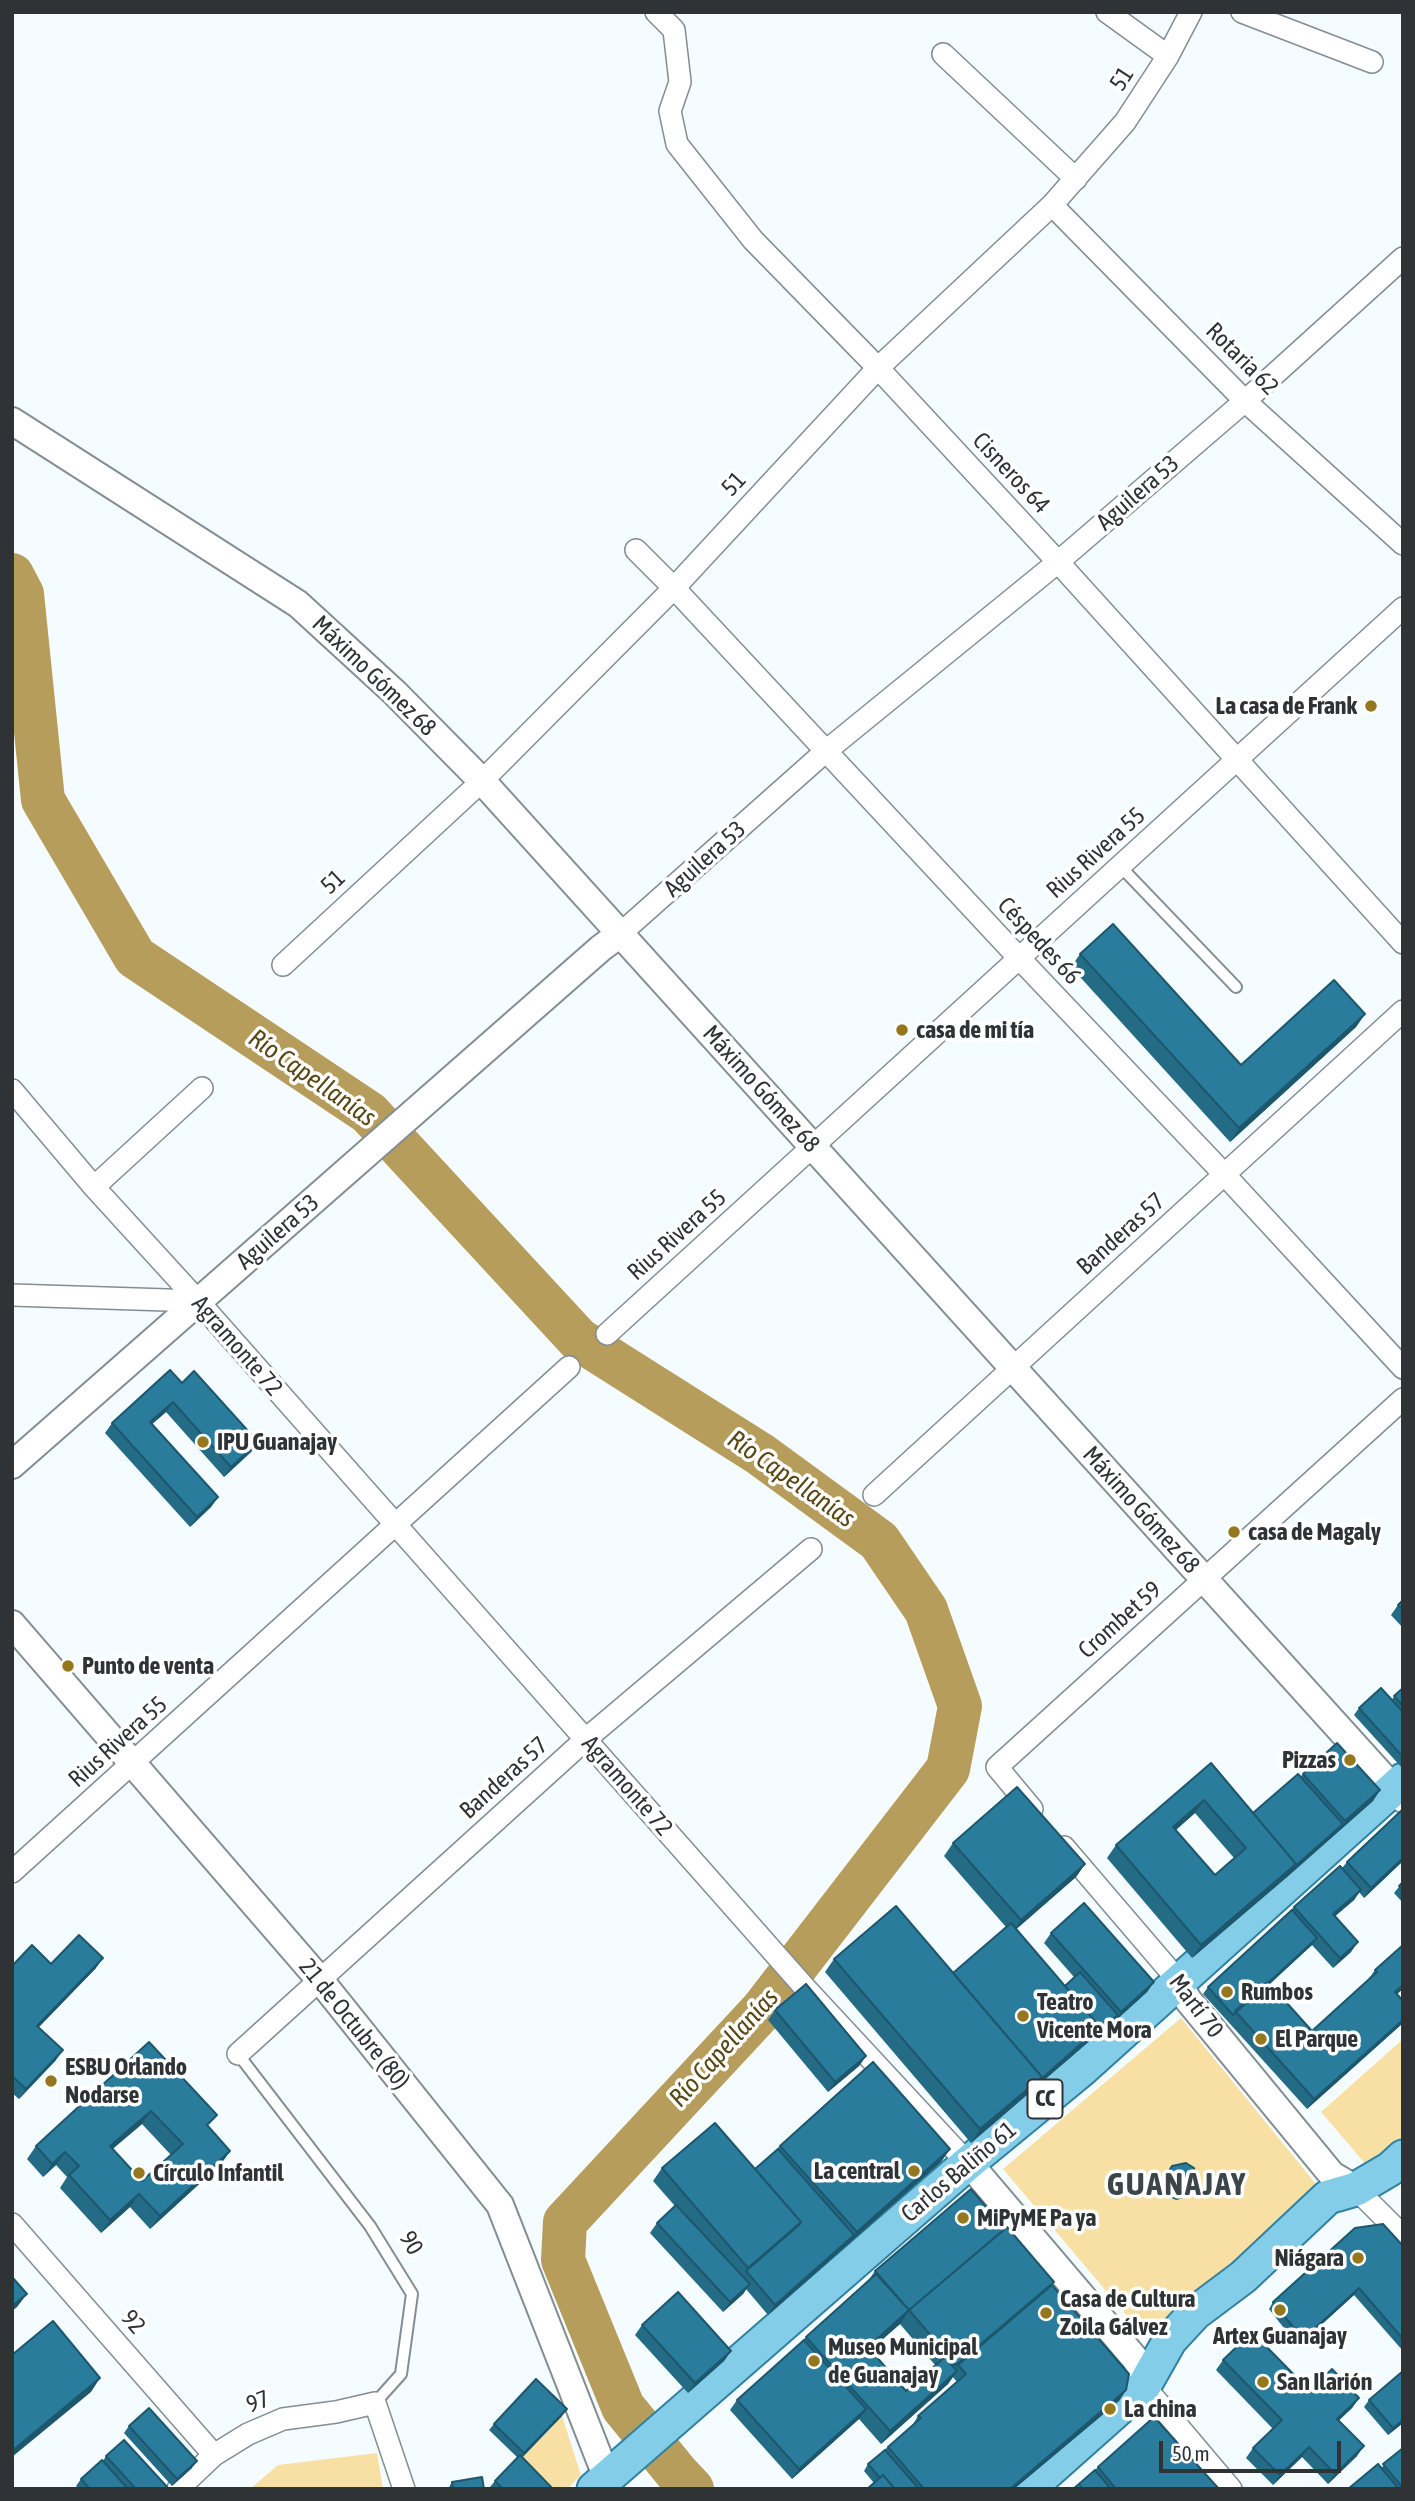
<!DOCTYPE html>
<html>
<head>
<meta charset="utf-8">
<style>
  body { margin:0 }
  #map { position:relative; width:1415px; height:2501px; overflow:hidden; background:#f5fcff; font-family:"Asap Condensed",sans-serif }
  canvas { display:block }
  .frame { position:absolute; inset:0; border:14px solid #2f3335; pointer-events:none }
  .scale { position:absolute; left:1159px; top:2441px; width:182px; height:32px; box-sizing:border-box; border:4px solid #2f3335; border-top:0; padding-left:9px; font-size:21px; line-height:24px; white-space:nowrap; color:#2f3335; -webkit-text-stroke:5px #fff; paint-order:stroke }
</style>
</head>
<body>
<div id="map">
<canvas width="1415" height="2501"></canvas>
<div class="frame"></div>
<div class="scale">50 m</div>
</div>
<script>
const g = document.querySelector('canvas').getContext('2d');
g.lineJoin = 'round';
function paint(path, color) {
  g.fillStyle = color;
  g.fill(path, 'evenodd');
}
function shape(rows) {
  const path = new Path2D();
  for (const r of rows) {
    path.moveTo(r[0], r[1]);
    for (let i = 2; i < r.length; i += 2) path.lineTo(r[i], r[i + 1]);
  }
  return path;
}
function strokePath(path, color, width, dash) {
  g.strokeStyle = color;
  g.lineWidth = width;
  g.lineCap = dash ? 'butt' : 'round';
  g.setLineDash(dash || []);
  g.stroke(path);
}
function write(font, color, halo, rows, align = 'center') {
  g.font = font + ' "Asap Condensed",sans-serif';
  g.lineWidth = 7;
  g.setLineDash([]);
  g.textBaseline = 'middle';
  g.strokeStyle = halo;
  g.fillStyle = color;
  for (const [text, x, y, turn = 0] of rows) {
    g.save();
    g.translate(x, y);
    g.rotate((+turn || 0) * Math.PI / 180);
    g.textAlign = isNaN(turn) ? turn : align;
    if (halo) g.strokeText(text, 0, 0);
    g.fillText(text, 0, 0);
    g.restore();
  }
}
paint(shape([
  [1181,2018,1320,2189,1145,2337,1003,2169],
  [1403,2039,1403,2144,1369,2168,1321,2112],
  [562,2416,581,2475,567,2489,551,2489,520,2460],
  [377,2453,383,2489,250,2489,278,2465]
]), '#f8e0a4');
strokePath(shape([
  [12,575,22,594,43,800,135,957,369,1113,578,1339,760,1454,879,1541,926,1610,960,1706,948,1769,763,2009,565,2222,563,2260,623,2407,676,2472,692,2489]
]), '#b79d5b', 44);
const service = shape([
  [1120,866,1236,987],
  [238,2054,370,2226,412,2294,401,2374,375,2403]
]);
const minor = shape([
  [656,12,674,30,680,82,670,111,677,144,753,240,878,368,1058,562,1403,943],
  [1107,12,1168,56],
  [1242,12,1372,62],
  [943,54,1076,179],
  [1052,205,1245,401,1403,544],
  [636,550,674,588,1019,958,1224,1174,1403,1368],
  [620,934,826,751,1058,562,1245,401,1403,258],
  [283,965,482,781,674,588,878,368,1052,205,1125,122,1168,56,1191,12],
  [12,1090,94,1187,198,1301,807,1990,974,2170],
  [94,1187,202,1088],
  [12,1295,198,1301],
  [607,1334,1403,608],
  [874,1495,1403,1011],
  [1032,1809,997,1767,1403,1399],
  [1064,1847,1176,1978],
  [12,1872,569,1367],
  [238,2054,586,1739,811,1549],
  [1356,2189,1403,2236],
  [12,2224,214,2455],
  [1144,2386,1231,2489],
  [178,2489,214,2455,248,2434,283,2419,336,2412,375,2403,404,2489]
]);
const tertiary = shape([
  [12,421,298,604,394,692,482,781,1403,1799],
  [12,1465,601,948,620,934],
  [12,1624,320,1980,500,2205,607,2478],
  [1176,1978,1188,2000,1332,2175,1356,2189],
  [978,2174,1137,2361,1144,2386]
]);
const primary = shape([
  [594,2489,968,2163,1081,2070,1403,1780],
  [1028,2489,1144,2386,1170,2340,1195,2313,1243,2277,1328,2197,1356,2189,1390,2169,1403,2157]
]);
strokePath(service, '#838d92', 14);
strokePath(minor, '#838d92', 24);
strokePath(tertiary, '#838d92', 30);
strokePath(primary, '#3081a0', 37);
strokePath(service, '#fff', 10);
strokePath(minor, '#fff', 21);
strokePath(tertiary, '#fff', 26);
strokePath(primary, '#83cde8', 33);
paint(shape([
  [1080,954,1241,1065,1365,1014,1356,1027,1230,1142,1071,967],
  [182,1383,258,1442,251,1452,224,1477,166,1412,152,1424,218,1497,211,1507,190,1527,105,1433,112,1423],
  [1403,1600,1403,1628,1391,1615,1398,1605],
  [1403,1688,1403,1769,1354,1715,1359,1708,1392,1699],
  [1211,1763,1253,1813,1300,1777,1303,1774,1380,1790,1373,1801,1287,1877,1192,1958,1107,1858,1116,1845],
  [1195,1813,1234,1858,1215,1875,1176,1830],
  [953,1843,1085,1864,1076,1877,1016,1929,1065,1986,1074,1977,1044,1943,1051,1933,1154,1982,1147,1992,1114,2022,1093,2038,971,2143,825,1972,834,1959,953,1973,1006,1927,944,1856],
  [1403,1861,1364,1898,1359,1892,1354,1900,1335,1916,1351,1952,1333,1968,1312,1945,1270,1984,1312,2031,1368,1980,1375,1970,1400,1999,1403,1995,1403,2023,1307,2109,1203,1994,1208,1987,1294,1907,1342,1868,1347,1862],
  [1403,1882,1403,1903,1394,1893],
  [51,1964,96,1968,39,2027,56,2060,19,2099,12,2093,12,1966],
  [775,2010,866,2056,859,2066,828,2092,768,2020],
  [149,2042,209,2127,230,2151,221,2164,150,2229,130,2207,101,2233,60,2188,67,2177,56,2165,43,2177,27,2159,36,2146],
  [142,2124,171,2155,142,2181,112,2149],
  [780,2146,950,2149,941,2162,768,2315,746,2289,743,2294,723,2312,650,2233,657,2223,675,2206,653,2181,662,2168,755,2169],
  [1172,2166,1197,2182,1186,2197,1176,2200,1167,2196,1162,2186,1162,2181],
  [1403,2246,1403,2351,1354,2295,1298,2346,1269,2309,1273,2302],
  [875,2271,1052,2285,1126,2390,1119,2401,1014,2489,867,2489,874,2483,864,2471,868,2464,912,2426,918,2416,957,2382,953,2377,948,2384,881,2444,859,2419,792,2479,730,2410,737,2400,868,2281],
  [900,2324,935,2365,906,2391,870,2350],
  [642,2325,731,2351,724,2361,688,2393,635,2335],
  [1223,2360,1310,2391,1359,2398,1352,2408,1339,2420,1357,2456,1328,2484,1302,2457,1273,2485,1246,2458,1253,2448,1273,2429,1216,2370],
  [1403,2371,1403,2423,1388,2435,1364,2407,1369,2400],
  [562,2416,522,2457,553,2489,492,2489,490,2487,495,2481,518,2458,489,2430,494,2424],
  [129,2426,192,2468,172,2486,124,2433],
  [1403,2448,1403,2489,1348,2489,1381,2468],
  [106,2456,169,2489,79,2489,76,2486,81,2479,103,2461],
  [1098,2467,1219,2489,1073,2489,1095,2470],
  [452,2482,484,2489,448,2489]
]), '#246b86');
paint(shape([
  [1365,1014,1356,1027,1230,1142,1239,1128],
  [173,1402,166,1412,143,1432,150,1422],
  [258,1442,251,1452,224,1477,231,1467],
  [218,1497,211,1507,190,1527,197,1517],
  [1380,1790,1373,1801,1287,1877,1192,1958,1201,1945,1343,1824],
  [1204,1800,1195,1813,1164,1840,1173,1827],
  [1403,1858,1403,1861,1364,1898,1371,1888],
  [1085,1864,1076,1877,1012,1933,1021,1920],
  [1361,1890,1354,1900,1326,1924,1333,1914],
  [1317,1938,1312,1945,1237,2013,1236,2012],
  [1358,1942,1351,1952,1333,1968,1340,1958],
  [103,1958,96,1968,30,2036,37,2026],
  [1154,1982,1147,1992,1114,2022,1121,2012],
  [1403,1985,1403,1989,1388,2002,1395,1992],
  [1118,2015,1114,2022,1093,2038,971,2143,980,2129,1100,2027],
  [1403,2020,1403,2023,1307,2109,1314,2099],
  [63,2050,56,2060,19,2099,26,2089],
  [866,2056,859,2066,828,2092,835,2082],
  [151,2111,142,2124,101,2159,110,2146],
  [950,2149,941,2162,768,2315,775,2305],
  [230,2151,221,2164,150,2229,160,2216],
  [65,2152,56,2165,43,2177,52,2164],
  [1191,2190,1186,2197,1176,2200,1181,2193],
  [139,2194,130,2207,101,2233,110,2220],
  [750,2284,743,2294,723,2312,730,2302],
  [1359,2288,1354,2295,1298,2346,1303,2339],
  [27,2294,17,2307,12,2311,12,2306],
  [909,2310,900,2324,858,2361,868,2347],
  [731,2351,724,2361,688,2393,695,2383],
  [957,2371,948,2384,881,2444,890,2431],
  [100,2378,91,2392,12,2457,12,2451],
  [1126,2390,1119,2401,1014,2489,1010,2489],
  [1359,2398,1352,2408,1330,2429,1337,2419],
  [567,2409,562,2416,520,2460,524,2453],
  [866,2409,859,2419,792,2479,799,2469],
  [1403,2420,1403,2423,1388,2435,1393,2428],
  [1364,2446,1357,2456,1328,2484,1335,2474],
  [1309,2447,1302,2457,1273,2485,1280,2475],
  [197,2461,192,2468,172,2486,177,2479]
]), '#1d576d');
const building = shape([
  [1113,924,1241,1065,1334,980,1365,1014,1239,1128,1080,954,1113,924],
  [170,1370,182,1383,194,1371,258,1442,231,1467,173,1402,150,1422,218,1497,197,1517,112,1423,170,1370],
  [1403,1600,1403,1610,1398,1605,1403,1600],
  [1381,1688,1403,1712,1403,1757,1359,1708,1381,1688],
  [1403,1688,1403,1706,1394,1696,1403,1688],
  [1337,1743,1380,1790,1345,1821,1303,1774,1337,1743],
  [1211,1763,1296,1864,1201,1945,1116,1845,1211,1763],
  [1204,1800,1246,1848,1215,1875,1173,1827,1204,1800],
  [1298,1774,1343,1824,1293,1868,1296,1864,1253,1813,1298,1774],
  [1017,1787,1085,1864,1021,1920,953,1843,1017,1787],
  [1403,1809,1403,1858,1371,1888,1347,1862,1403,1809],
  [1340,1866,1361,1890,1333,1914,1358,1942,1340,1958,1294,1907,1340,1866],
  [1403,1882,1403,1891,1399,1886,1403,1882],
  [1084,1903,1154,1982,1121,2012,1051,1933,1084,1903],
  [896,1906,1042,2077,980,2129,834,1959,896,1906],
  [1292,1910,1317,1938,1233,2015,1208,1987,1292,1910],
  [1011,1923,1100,2027,1040,2080,1042,2077,953,1973,1011,1923],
  [79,1935,103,1958,37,2026,63,2050,26,2089,12,2076,12,1966,32,1945,51,1964,79,1935],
  [1403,1945,1403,1985,1395,1992,1403,2001,1403,2020,1314,2099,1235,2011,1268,1982,1312,2031,1377,1972,1375,1970,1403,1945],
  [1080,1972,1118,2015,1098,2031,1100,2027,1065,1986,1080,1972],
  [806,1984,866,2056,835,2082,775,2010,806,1984],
  [149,2042,217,2115,207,2125,230,2151,160,2216,139,2194,110,2220,69,2175,79,2166,65,2152,52,2164,36,2146,149,2042],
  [151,2111,183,2144,142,2181,110,2146,151,2111],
  [873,2062,950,2149,857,2232,780,2146,873,2062],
  [715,2123,801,2222,748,2268,662,2168,715,2123],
  [778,2149,854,2235,775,2305,746,2271,799,2225,801,2222,755,2169,778,2149],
  [1186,2163,1194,2168,1197,2182,1191,2190,1181,2193,1171,2189,1167,2180,1167,2174,1172,2166,1186,2163],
  [971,2189,1005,2229,909,2310,875,2271,971,2189],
  [676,2205,750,2284,730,2302,657,2223,676,2205],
  [1383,2224,1403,2246,1403,2339,1359,2288,1303,2339,1273,2302,1355,2228,1383,2224],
  [1007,2227,1054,2282,956,2365,909,2310,1007,2227],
  [876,2274,909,2310,868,2347,906,2391,945,2357,957,2371,890,2431,806,2337,876,2274],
  [12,2277,27,2294,12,2306,12,2277],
  [1052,2285,1129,2374,1126,2390,1010,2489,924,2489,888,2447,921,2418,918,2416,966,2374,958,2365,1052,2285],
  [678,2292,731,2351,695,2383,642,2325,678,2292],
  [53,2321,100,2378,12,2451,12,2355,53,2321],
  [1252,2332,1310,2391,1332,2369,1359,2398,1337,2419,1364,2446,1335,2474,1309,2447,1280,2475,1253,2448,1282,2420,1223,2360,1252,2332],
  [804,2340,866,2409,799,2469,737,2400,804,2340],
  [1403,2371,1403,2420,1393,2428,1369,2400,1403,2371],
  [536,2379,567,2409,524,2453,494,2424,536,2379],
  [149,2408,197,2461,177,2479,129,2426,149,2408],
  [1154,2417,1219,2489,1116,2489,1098,2467,1154,2417],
  [124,2440,169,2489,136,2489,106,2456,124,2440],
  [1403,2448,1403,2488,1383,2464,1403,2448],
  [885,2450,919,2489,895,2489,883,2475,880,2478,868,2464,885,2450],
  [520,2455,553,2489,503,2489,495,2481,520,2455],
  [102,2460,128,2489,90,2489,81,2479,102,2460],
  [1378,2464,1399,2489,1348,2489,1378,2464],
  [1095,2470,1111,2489,1083,2489,1079,2484,1095,2470],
  [883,2475,895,2489,867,2489,883,2475],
  [482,2477,484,2489,453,2489,452,2482,482,2477],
  [1079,2484,1083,2489,1073,2489,1079,2484]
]);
paint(building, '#2a7c9c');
strokePath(building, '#1d576d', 2);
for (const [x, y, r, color] of [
  [1371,706,7,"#95771e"],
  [902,1030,7,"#95771e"],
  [203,1442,7,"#95771e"],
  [1234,1532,7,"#95771e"],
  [68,1666,7,"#95771e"],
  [1350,1760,7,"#95771e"],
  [1227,1992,7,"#95771e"],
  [1023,2016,7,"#95771e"],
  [1261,2039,7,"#95771e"],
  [51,2081,7,"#95771e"],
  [914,2171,7,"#95771e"],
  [139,2173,7,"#95771e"],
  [963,2218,7,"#95771e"],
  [1358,2258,7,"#95771e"],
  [1280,2310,7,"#95771e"],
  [1046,2313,7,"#95771e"],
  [814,2361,7,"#95771e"],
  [1263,2382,7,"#95771e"],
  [1110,2409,7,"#95771e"]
]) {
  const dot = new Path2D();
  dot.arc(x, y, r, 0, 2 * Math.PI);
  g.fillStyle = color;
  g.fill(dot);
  strokePath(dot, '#fff', 2.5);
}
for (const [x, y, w] of [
  [1045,2099,35]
]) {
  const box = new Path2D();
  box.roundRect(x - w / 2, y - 19.5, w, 39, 5);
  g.fillStyle = '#fff';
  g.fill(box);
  strokePath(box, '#2f3335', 2);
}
write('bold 23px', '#2f3335', null, [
  ["CC",1045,2099]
]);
write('24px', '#2f3335', '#fff', [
  ["51",1122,79,-57],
  ["Rotaria 62",1242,359,45],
  ["Cisneros 64",1011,473,47],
  ["51",734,484,-47],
  ["Aguilera 53",1138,493,-41],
  ["Máximo Gómez 68",374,676,44],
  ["Rius Rivera 55",1096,853,-42],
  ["Aguilera 53",705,859,-42],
  ["51",333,882,-43],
  ["Céspedes 66",1039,941,47],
  ["Máximo Gómez 68",761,1089,48],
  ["Aguilera 53",278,1232,-41],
  ["Banderas 57",1121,1234,-42],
  ["Rius Rivera 55",677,1235,-42],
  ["Agramonte 72",237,1346,49],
  ["Máximo Gómez 68",1141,1510,48],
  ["Crombet 59",1120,1620,-42],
  ["Rius Rivera 55",118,1742,-42],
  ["Banderas 57",504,1778,-42],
  ["Agramonte 72",627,1786,49],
  ["Martí 70",1196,2006,53],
  ["21 de Octubre (80)",354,2024,51],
  ["Carlos Baliño 61",959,2172,-40],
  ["90",411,2243,59],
  ["92",133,2322,49],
  ["97",258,2402,-21]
]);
write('bold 24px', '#2f3335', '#fff', [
  ["La casa de Frank",1357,706,"right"],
  ["casa de mi tía",916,1030],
  ["IPU Guanajay",217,1442],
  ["casa de Magaly",1248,1532],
  ["Punto de venta",82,1666],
  ["Pizzas",1336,1760,"right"],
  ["Rumbos",1241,1992],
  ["Teatro",1037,2002],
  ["Vicente Mora",1037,2030],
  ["El Parque",1275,2039],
  ["ESBU Orlando",65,2067],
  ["Nodarse",65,2095],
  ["La central",900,2171,"right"],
  ["Círculo Infantil",153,2173],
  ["MiPyME Pa ya",977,2218],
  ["Niágara",1344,2258,"right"],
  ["Casa de Cultura",1060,2299],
  ["Zoila Gálvez",1060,2327],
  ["Artex Guanajay",1280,2336,"center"],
  ["Museo Municipal",828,2347],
  ["de Guanajay",828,2375],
  ["San Ilarión",1277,2382],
  ["La china",1124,2409]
], 'left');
write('italic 26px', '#5a4814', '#fff', [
  ["Río Capellanías",312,1078,35],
  ["Río Capellanías",791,1479,35],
  ["Río Capellanías",724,2048,-48]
]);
g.letterSpacing = '2px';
write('bold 32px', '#3c4549', '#fff', [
  ["GUANAJAY",1177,2185]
]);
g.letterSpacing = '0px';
</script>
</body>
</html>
